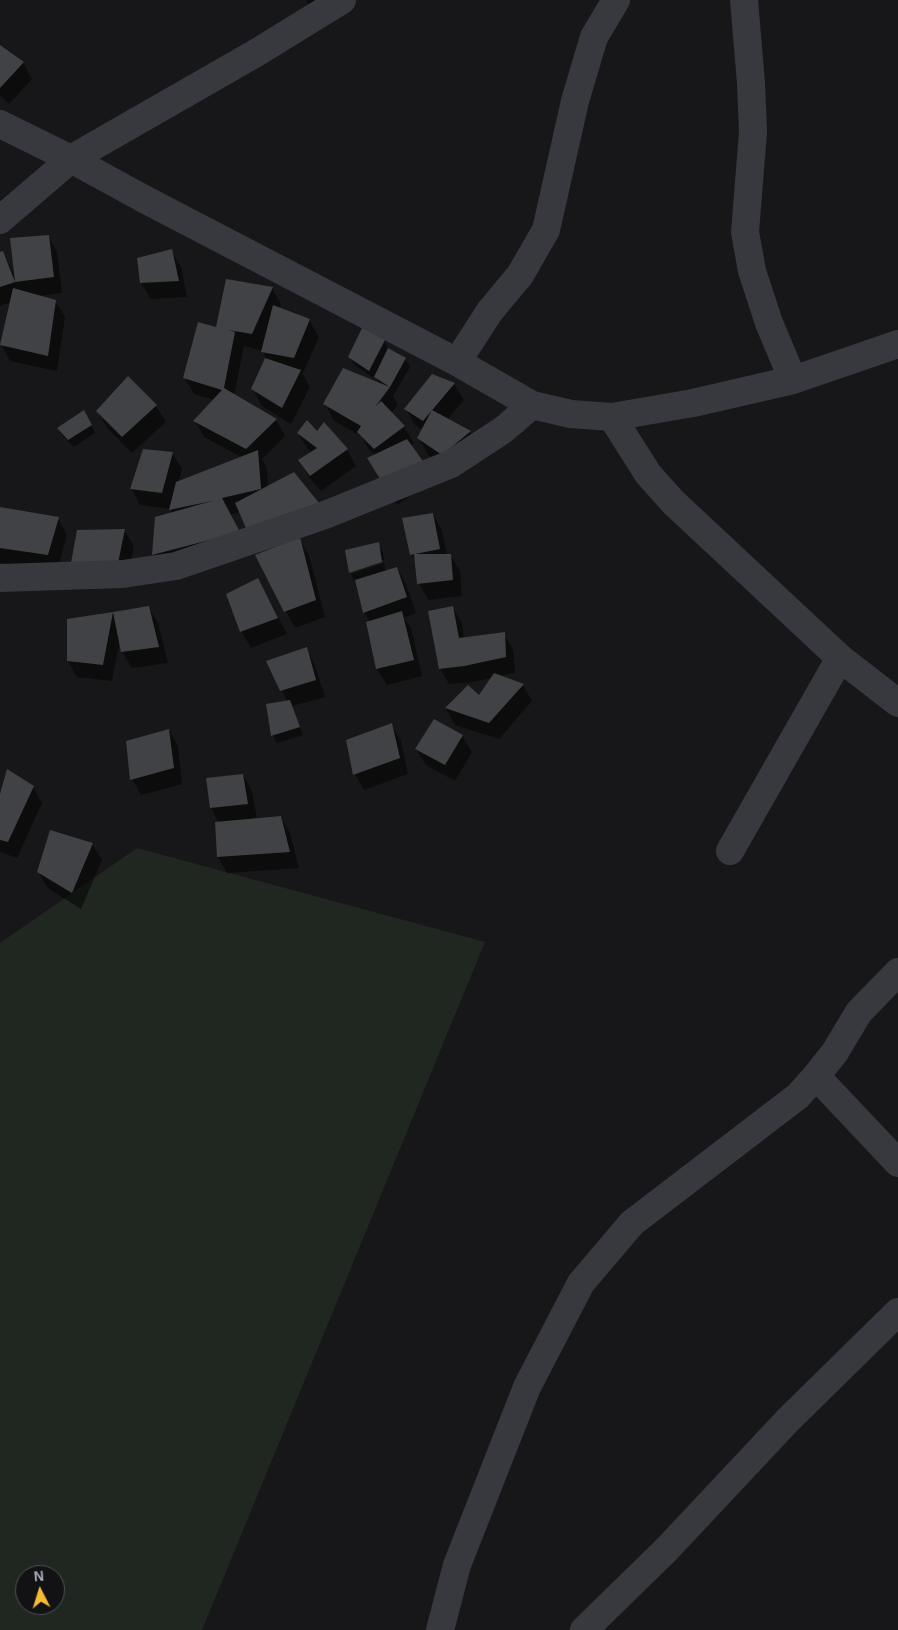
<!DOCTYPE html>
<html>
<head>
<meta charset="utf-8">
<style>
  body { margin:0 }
  #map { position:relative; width:898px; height:1630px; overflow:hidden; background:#171719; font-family:Helvetica,sans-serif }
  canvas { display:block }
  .north { position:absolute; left:15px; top:1565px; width:50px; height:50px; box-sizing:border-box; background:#121214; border:1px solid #4e5056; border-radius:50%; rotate:355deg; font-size:14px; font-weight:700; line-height:20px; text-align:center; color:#a9adb9 }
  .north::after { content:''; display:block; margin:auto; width:18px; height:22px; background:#f4bc35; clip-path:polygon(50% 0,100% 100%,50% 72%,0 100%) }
</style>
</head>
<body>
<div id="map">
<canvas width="898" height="1630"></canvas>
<div class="north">N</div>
</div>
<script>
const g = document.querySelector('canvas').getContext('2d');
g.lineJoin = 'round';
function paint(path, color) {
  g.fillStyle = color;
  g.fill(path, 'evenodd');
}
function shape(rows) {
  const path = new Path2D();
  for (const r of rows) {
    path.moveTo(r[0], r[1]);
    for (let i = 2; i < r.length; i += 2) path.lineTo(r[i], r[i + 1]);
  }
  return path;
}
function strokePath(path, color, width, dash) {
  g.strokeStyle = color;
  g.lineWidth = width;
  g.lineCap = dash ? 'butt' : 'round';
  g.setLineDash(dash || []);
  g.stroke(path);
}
paint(shape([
  [137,848,485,942,202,1630,0,1630,0,943],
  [25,1575,55,1575,55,1605,25,1605]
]), '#1f2720');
paint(shape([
  [306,0,335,0,310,9],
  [0,46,23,63,32,79,9,104,0,95],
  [48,236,57,252,62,293,38,296,55,301,65,317,57,371,10,361,1,344,11,302,0,306,0,254,3,252,15,276],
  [171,251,181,267,187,297,151,299,141,283],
  [272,288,281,304,279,309,309,320,319,337,303,373,302,373,310,387,291,424,262,406,253,389,266,359,263,351,244,346,234,396,276,420,285,436,262,459,267,468,268,487,240,512,230,515,248,548,163,571,154,555,156,518,172,513,171,509,140,505,131,488,172,453,182,469,178,483,243,458,204,437,195,421,214,400,194,394,184,377,217,328],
  [384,341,389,350,405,359,410,367,393,396,398,405,391,413,404,427,414,443,410,445,433,481,397,505,378,475,375,456,368,448,361,436,334,421,325,404,380,385,375,376,374,378,354,365,350,357],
  [433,375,454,384,464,400,447,420,470,432,479,448,452,471,428,455,419,438,423,430,415,425,406,409],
  [128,377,156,406,166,422,132,453,107,428,98,411],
  [88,419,95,433,74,447,63,436,58,428],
  [298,433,317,433,347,450,356,466,321,491,309,477,300,461,312,453,308,449],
  [0,508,58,519,67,535,57,571,0,563],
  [433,514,442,531,447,555,450,555,460,571,462,596,428,600,419,583,416,562,412,555],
  [124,530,134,546,126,584,78,531],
  [299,539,309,555,325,617,295,628,256,556],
  [378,544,383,552,384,560,351,571,351,574,384,563,386,572,397,568,406,584,416,613,404,618,411,628,422,676,387,685,377,669,367,623,370,622,365,613,356,580,354,580,350,572,346,551],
  [267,596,287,634,251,648,241,631],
  [148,607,158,623,168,663,132,668,122,652,120,639,112,681,77,677,68,661,68,620],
  [452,607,462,623,464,639,504,634,513,650,515,673,500,676,523,685,532,701,499,739,455,725,446,709,468,687,479,697,492,678,473,682,449,684,440,668],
  [306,649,315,665,325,697,292,706,303,735,277,743,273,735,288,702,281,690],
  [391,725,401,741,408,774,364,790,355,774],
  [169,730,178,746,182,784,141,795,132,779],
  [462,736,472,752,455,781,426,765,416,749],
  [243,775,252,791,257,819,280,817,290,833,299,868,227,873,218,857,216,823,219,823,211,808,207,780],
  [33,787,42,803,17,858,0,852,0,798],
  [92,844,102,860,81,909,48,888,38,872]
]), '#0007');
paint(shape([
  [0,45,24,62,0,88],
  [49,235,54,277,15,282,10,238],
  [172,249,179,281,140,283,137,258],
  [3,251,15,282,0,287,0,252],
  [226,279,273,287,252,334,228,330,235,332,224,388,277,419,246,449,193,421,222,390,183,378,198,322,216,327],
  [13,288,56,300,48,356,0,345],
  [273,305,310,319,294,358,261,352],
  [363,326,385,340,369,371,348,357],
  [388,348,406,358,390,387,374,377],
  [265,358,301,370,282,408,251,389],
  [343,368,390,387,375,407,381,401,405,426,374,449,357,432,361,426,323,404],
  [432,374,455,383,423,421,404,409],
  [128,376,157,405,122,437,96,411],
  [84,410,92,425,68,440,57,428],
  [432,410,471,431,442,455,417,438],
  [307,420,317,431,324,422,348,449,310,476,298,460,317,448,297,433],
  [407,439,425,464,387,490,367,458],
  [143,449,173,452,162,493,130,489],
  [258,450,261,489,222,498,240,532,152,555,155,517,212,501,169,510,176,482],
  [294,472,319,503,246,528,235,503],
  [0,507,59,517,48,555,0,548],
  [433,513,440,549,410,555,402,518],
  [125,529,117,568,71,563,77,530],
  [300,537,316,600,284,612,255,555],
  [379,542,382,562,349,573,345,550],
  [414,554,451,554,453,580,417,584],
  [397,567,407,597,363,613,355,580],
  [258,578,278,618,240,632,226,594],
  [149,606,159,647,121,652,113,612],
  [453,606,459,638,505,632,506,657,464,666,439,669,428,611],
  [402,611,414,660,376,669,366,622],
  [113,612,103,665,67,661,67,619],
  [307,647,316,680,280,691,266,661],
  [494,673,524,684,489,723,445,708,468,685,479,695],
  [290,700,300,727,271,736,266,704],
  [434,719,463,735,445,765,415,749],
  [392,723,400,758,353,775,346,740],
  [169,729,174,768,130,780,126,741],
  [7,769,34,786,8,842,0,840,0,794],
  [243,774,248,804,210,808,206,778],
  [281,816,290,852,217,857,215,822],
  [50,830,93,843,72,893,37,872]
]), '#414246');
strokePath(shape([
  [744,0,751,83,753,132,745,232,752,271,769,323,793,380],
  [0,124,71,159,144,199,457,362,532,405,571,414,612,417,693,403,793,380,898,344],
  [0,220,71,159,256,53,342,0],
  [457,362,490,311,520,275,546,230,575,101,594,37,616,0],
  [612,417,648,474,673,502,840,658,898,703],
  [0,578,123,574,176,566,325,515,451,464,503,430,532,405],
  [730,851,840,658],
  [816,1076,898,1163],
  [440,1630,457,1565,527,1387,581,1283,632,1223,798,1096,816,1076,835,1052,859,1012,898,972],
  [584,1630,666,1550,788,1420,898,1312]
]), '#38393e', 28);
</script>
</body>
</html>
